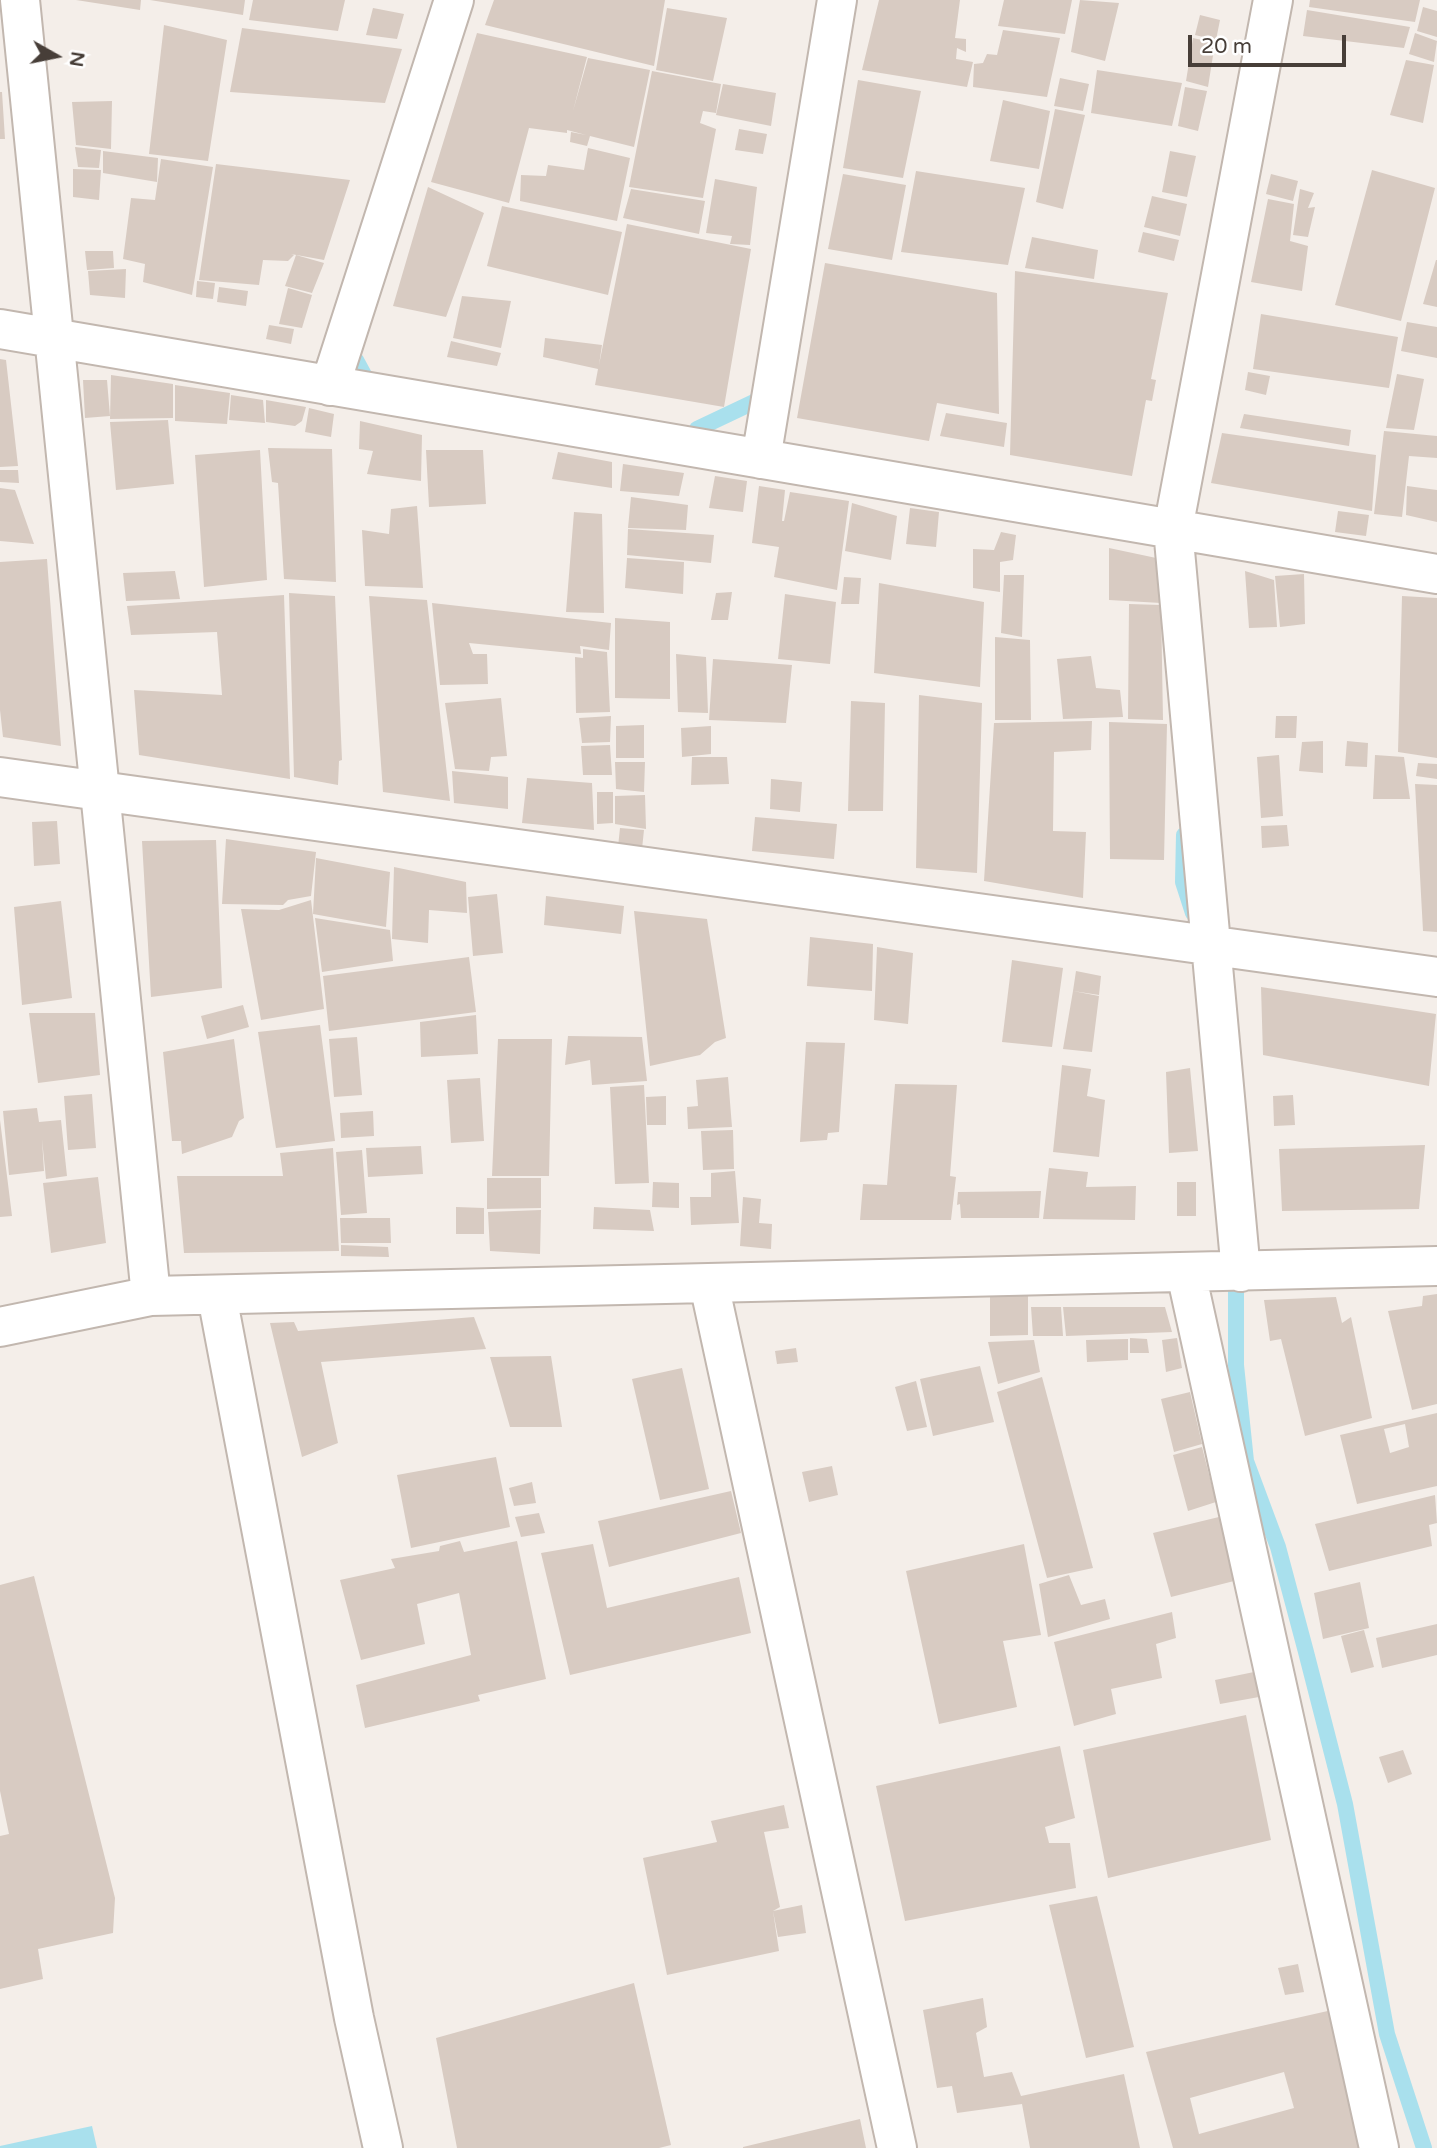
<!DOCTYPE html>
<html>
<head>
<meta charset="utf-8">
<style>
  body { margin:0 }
  #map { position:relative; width:1437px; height:2148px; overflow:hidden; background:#f4eee9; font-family:"Varela Round",sans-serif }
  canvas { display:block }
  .north { position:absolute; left:21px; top:21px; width:70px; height:70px; -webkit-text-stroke:5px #fff; paint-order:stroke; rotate:99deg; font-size:19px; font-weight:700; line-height:28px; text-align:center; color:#473e38 }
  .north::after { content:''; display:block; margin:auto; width:24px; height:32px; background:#473e38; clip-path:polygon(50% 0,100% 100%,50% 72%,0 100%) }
  .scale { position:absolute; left:1188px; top:35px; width:158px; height:32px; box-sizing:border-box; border:4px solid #473e38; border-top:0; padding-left:9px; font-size:21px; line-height:24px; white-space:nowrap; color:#473e38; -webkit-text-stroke:5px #fff; paint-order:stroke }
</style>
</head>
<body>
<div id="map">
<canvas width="1437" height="2148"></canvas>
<div class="north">N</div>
<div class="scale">20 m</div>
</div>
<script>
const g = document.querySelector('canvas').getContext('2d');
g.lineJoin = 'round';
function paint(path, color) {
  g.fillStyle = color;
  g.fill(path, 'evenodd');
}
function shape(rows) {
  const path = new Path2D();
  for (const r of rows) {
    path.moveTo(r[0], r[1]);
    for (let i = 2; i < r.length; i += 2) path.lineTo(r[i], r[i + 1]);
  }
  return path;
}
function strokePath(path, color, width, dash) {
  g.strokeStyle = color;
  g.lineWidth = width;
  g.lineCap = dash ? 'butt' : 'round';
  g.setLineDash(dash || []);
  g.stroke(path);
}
paint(shape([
  [92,2126,97,2148,0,2148,0,2146]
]), '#a9e0ed');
strokePath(shape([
  [356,360,369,384,375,385],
  [697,429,754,402,766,394],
  [1184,835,1183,882,1193,913],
  [1236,1269,1236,1365,1246,1461,1278,1547,1306,1652,1345,1804,1387,2034,1424,2148]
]), '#a9e0ed', 16);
paint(shape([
  [76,0,141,0,140,10],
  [150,0,245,0,243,15],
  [253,0,345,0,338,31,249,20],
  [494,0,665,0,654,66,485,25],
  [879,0,960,0,955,38,966,39,966,52,957,48,956,59,973,62,967,87,862,70],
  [1004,0,1072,0,1065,34,998,26],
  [1080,0,1119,3,1105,61,1071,52],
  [1310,0,1420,0,1415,22,1309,7],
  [1423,7,1437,11,1437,37,1417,31],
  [373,8,404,14,397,39,366,35],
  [667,8,727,18,713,81,656,70],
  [1307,10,1410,27,1404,48,1303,36],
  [1200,15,1220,20,1216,40,1195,35],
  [164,25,227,40,208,161,149,154],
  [242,28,402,49,385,103,230,92],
  [1003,30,1060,38,1047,97,973,87,974,64,983,63,987,54,997,55],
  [477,33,587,57,573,111,588,58,650,70,634,147,590,136,587,146,570,142,571,132,586,135,567,130,567,133,529,128,509,203,431,182],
  [1415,33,1437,41,1434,62,1409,54],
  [1193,38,1215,43,1208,87,1186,81],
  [1406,60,1434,65,1423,123,1390,115],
  [1097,70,1182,83,1172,126,1091,113],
  [652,71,721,84,716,113,703,111,700,123,716,129,703,198,629,187],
  [1060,78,1089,84,1083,111,1054,106],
  [858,80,921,91,903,178,843,168],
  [723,84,776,93,771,126,716,115],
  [1185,87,1207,91,1198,131,1178,126],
  [0,92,2,92,5,139,0,139],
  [1003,100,1050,111,1039,169,990,161],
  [112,101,111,149,76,145,72,102],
  [1055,109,1085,115,1063,209,1036,202],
  [739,129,767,134,763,154,735,150],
  [75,147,101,150,99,168,78,167],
  [588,148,630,158,617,221,520,201,521,175,546,176,548,165,584,170],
  [103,151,158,158,157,182,103,173],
  [1170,151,1196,156,1187,197,1162,192],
  [161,159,213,167,192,295,143,282,145,264,123,259,131,198,155,200],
  [216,164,350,180,324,260,291,254,294,255,288,261,263,260,259,285,199,280],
  [73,169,101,170,99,200,73,197],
  [1372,170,1435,188,1401,321,1335,305],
  [916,171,1025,188,1008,265,901,252],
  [843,174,906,185,892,260,828,249],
  [1271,174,1298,181,1293,201,1266,194],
  [715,179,757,187,750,245,730,244,732,236,706,233],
  [428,187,484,213,446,317,393,306],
  [631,189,705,201,699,234,623,218],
  [1300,189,1314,193,1308,208,1315,207,1308,237,1293,235],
  [1152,196,1187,204,1180,236,1144,227],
  [1268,199,1294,204,1290,241,1308,246,1302,291,1251,282],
  [502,206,622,232,608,295,487,266],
  [627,224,751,249,724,407,595,385,598,369,543,357,545,338,602,345,599,365],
  [1143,232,1179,240,1174,261,1138,252],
  [1032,237,1098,250,1094,279,1025,268],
  [85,251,113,251,114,268,87,270],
  [296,255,324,263,312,293,285,286],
  [1436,260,1437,260,1437,307,1423,304],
  [825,263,997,293,999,414,937,403,929,441,797,418],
  [126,269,125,298,90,295,88,271],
  [1015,271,1168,293,1151,379,1156,380,1152,401,1146,400,1132,476,1010,455],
  [197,281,215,283,213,299,196,297],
  [219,287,248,291,246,306,217,302],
  [288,288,312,295,302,328,279,324],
  [462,296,511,301,501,348,453,338],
  [1261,314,1398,337,1389,388,1253,369],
  [1407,322,1437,327,1437,358,1401,351],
  [269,325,294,329,291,344,266,339],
  [451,341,501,353,497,366,447,357],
  [0,359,6,360,18,466,0,467],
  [1248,372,1270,376,1266,395,1245,390],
  [1397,374,1424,379,1414,430,1386,428],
  [111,375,173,384,173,418,110,419],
  [83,380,107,380,110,416,85,418],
  [175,385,230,393,227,424,175,421],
  [231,395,263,400,265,423,229,420],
  [266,400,306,407,302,421,295,426,266,422],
  [309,408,334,414,331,437,305,432],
  [946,413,1007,423,1004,447,940,436],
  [1244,414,1351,430,1349,446,1240,428],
  [168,420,174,484,116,490,110,422],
  [360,421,422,435,421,481,367,474,373,451,359,449],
  [1384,431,1437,436,1437,458,1409,456,1402,517,1374,514],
  [1222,433,1376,455,1372,511,1211,483],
  [268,448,332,449,336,582,284,579,278,483,272,482],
  [260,450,267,580,204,587,195,455],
  [426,450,483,450,486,504,429,507],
  [558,452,612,462,612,488,552,479],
  [623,464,684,473,679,496,620,491],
  [0,470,18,470,19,483,0,482],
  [715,476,747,481,743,512,709,508],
  [759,486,785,490,782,521,784,521,790,492,849,501,837,590,774,577,779,547,752,543],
  [1407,486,1437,490,1437,522,1406,515],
  [0,488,15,490,34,544,0,541],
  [631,497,688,505,686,530,628,528],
  [852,503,897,516,891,560,845,551],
  [417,506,423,588,365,586,362,530,389,534,391,509],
  [910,508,939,512,936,547,906,544],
  [1338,511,1369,515,1366,536,1335,532],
  [574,512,602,514,604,613,566,612],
  [628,529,714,535,711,563,627,555],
  [1001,532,1016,535,1013,560,1000,562,1000,592,973,588,973,549,994,550],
  [1109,548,1161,559,1161,603,1109,600],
  [627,558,684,562,683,594,625,588],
  [47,559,61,746,3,737,0,710,0,562],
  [175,571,180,599,126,601,123,573],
  [1245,571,1274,580,1277,627,1249,628],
  [1304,574,1305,624,1280,627,1275,576],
  [1004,575,1024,575,1022,637,1001,633],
  [844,577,861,578,859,604,841,604],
  [879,583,984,602,980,687,874,673],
  [732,592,728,620,711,620,716,593],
  [289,593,335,596,342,760,339,761,338,785,294,777],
  [785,594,836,602,830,664,778,659],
  [284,595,290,779,139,755,134,690,222,695,217,632,131,635,127,606],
  [369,596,427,600,450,801,383,792],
  [1402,596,1437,598,1437,758,1398,752],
  [432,603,611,623,609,650,580,646,581,654,469,643,473,654,487,654,488,684,440,685],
  [1129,604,1161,605,1163,720,1128,719],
  [615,618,670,622,670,699,615,698],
  [995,637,1030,640,1031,720,995,720],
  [583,649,607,652,610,712,576,713,575,657,583,658],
  [676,654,706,657,708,713,678,712],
  [1091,656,1096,688,1120,690,1123,717,1063,719,1057,659],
  [713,659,792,665,786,723,709,720],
  [919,695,982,703,977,873,916,868],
  [501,698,507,756,491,757,489,771,455,769,445,703],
  [851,701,885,703,883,811,848,811],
  [611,716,610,742,582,743,579,718],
  [1276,716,1297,716,1296,738,1275,738],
  [1092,721,1091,750,1054,752,1053,831,1086,832,1083,898,984,881,994,723],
  [1109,722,1167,724,1164,860,1110,859],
  [644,725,644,758,616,758,616,726],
  [711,726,711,754,682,757,681,728],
  [1323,741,1323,773,1299,771,1302,742],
  [1347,741,1368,743,1367,767,1345,766],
  [610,745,612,775,583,775,581,746],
  [1279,755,1283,816,1261,818,1257,757],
  [1375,755,1404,757,1410,799,1373,799],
  [692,757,727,757,729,784,691,785],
  [615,762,645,762,644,792,616,789],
  [1418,763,1437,764,1437,779,1416,776],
  [452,771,508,777,508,809,454,803],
  [527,778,592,783,594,830,522,823],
  [771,779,802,782,800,812,770,809],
  [1415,784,1437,785,1437,932,1423,931],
  [597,792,613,792,613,823,597,824],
  [645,795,646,829,615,824,615,796],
  [755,817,837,824,834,859,752,851],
  [57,821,60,864,34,866,32,822],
  [1287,825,1289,846,1262,848,1261,826],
  [620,828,644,830,642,849,618,847],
  [226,839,316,852,311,896,288,900,283,905,222,904],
  [216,840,222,988,151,997,142,841],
  [316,858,390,872,386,927,313,914],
  [394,867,466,882,467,913,429,910,428,943,392,939],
  [497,894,503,953,473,956,468,897],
  [546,896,624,906,621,934,544,925],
  [311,900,324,1009,261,1020,241,909,279,910],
  [61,901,72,998,22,1005,14,907],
  [634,911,707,919,726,1038,715,1042,700,1055,650,1066],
  [315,918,390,930,393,961,322,972],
  [810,937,873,944,872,991,807,986],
  [877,947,913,953,908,1024,874,1020],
  [469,957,476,1012,329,1031,323,976],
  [1012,960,1063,968,1052,1047,1002,1042],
  [1076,971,1101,976,1099,995,1073,991],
  [1261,987,1436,1014,1429,1086,1263,1055],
  [1073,991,1099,996,1092,1052,1063,1049],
  [243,1005,249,1027,207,1039,201,1016],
  [29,1013,95,1013,100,1075,38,1083],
  [476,1015,478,1054,421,1057,420,1022],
  [320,1025,335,1141,276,1148,258,1032],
  [568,1036,642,1037,647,1081,592,1085,590,1060,565,1065],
  [357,1037,362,1095,334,1097,329,1039],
  [234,1039,244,1118,239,1121,232,1137,182,1154,181,1141,172,1141,163,1052],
  [498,1039,552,1039,549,1176,492,1176],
  [806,1042,845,1043,839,1132,828,1133,827,1140,800,1142],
  [1062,1065,1091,1069,1087,1096,1105,1100,1099,1157,1053,1152],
  [1190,1068,1198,1151,1169,1153,1166,1072],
  [728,1077,732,1127,688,1129,687,1107,698,1106,696,1080],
  [480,1078,484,1141,451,1143,447,1080],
  [895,1084,957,1085,950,1176,956,1177,951,1220,860,1220,863,1184,887,1185],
  [644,1085,649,1183,615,1184,610,1087],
  [92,1094,96,1148,68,1150,64,1096],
  [1293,1095,1295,1125,1274,1126,1273,1096],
  [666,1096,666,1125,647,1125,646,1097],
  [37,1108,39,1122,61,1120,67,1176,46,1179,42,1139,44,1171,9,1175,3,1111],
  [373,1111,374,1136,341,1138,340,1113],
  [0,1120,12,1216,0,1217],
  [733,1130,734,1169,703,1170,701,1131],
  [1425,1145,1419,1209,1282,1211,1279,1149],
  [421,1146,423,1174,368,1177,366,1148],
  [333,1148,339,1251,184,1253,177,1176,283,1176,280,1153],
  [362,1150,367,1213,341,1215,336,1152],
  [1049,1168,1088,1172,1086,1187,1136,1186,1135,1220,1043,1219],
  [735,1171,739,1223,691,1225,690,1197,711,1197,711,1173],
  [98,1177,106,1243,51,1253,43,1183],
  [487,1178,541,1178,541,1208,487,1209],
  [653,1182,679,1183,679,1208,652,1207],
  [1177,1182,1196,1182,1196,1216,1177,1216],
  [1041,1191,1039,1218,961,1218,960,1204,957,1205,958,1192],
  [743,1197,761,1199,759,1223,772,1224,771,1249,740,1246],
  [456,1207,484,1208,484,1234,456,1234],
  [594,1207,650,1210,654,1231,593,1229],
  [541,1210,540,1254,490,1251,488,1212],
  [340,1218,390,1218,391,1243,341,1243],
  [341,1245,388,1247,389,1257,341,1256],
  [1028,1292,1028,1335,990,1336,990,1293],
  [1437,1294,1437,1404,1412,1410,1388,1311,1422,1306,1423,1296],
  [1336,1297,1342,1323,1351,1317,1372,1418,1305,1436,1281,1339,1270,1341,1264,1300],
  [1031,1307,1061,1307,1063,1336,1033,1336],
  [1063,1307,1165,1307,1172,1332,1066,1336],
  [474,1317,486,1349,321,1362,338,1443,302,1457,270,1323,294,1322,298,1331],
  [1130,1338,1147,1339,1149,1353,1130,1353],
  [1177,1338,1182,1368,1166,1372,1162,1340],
  [1128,1339,1128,1360,1087,1362,1086,1340],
  [1034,1340,1040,1372,998,1384,988,1342],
  [796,1348,798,1362,777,1364,775,1351],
  [551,1356,562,1427,510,1427,490,1357],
  [980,1366,994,1422,933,1436,920,1379],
  [682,1368,709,1489,660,1500,632,1379],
  [1042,1377,1093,1568,1047,1578,997,1392],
  [916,1381,927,1427,907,1431,895,1387],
  [1190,1392,1202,1444,1174,1452,1161,1399],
  [1437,1413,1437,1486,1357,1504,1340,1435],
  [1405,1424,1409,1447,1390,1453,1384,1429],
  [1202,1447,1216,1502,1188,1511,1173,1455],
  [496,1457,510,1527,411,1548,397,1475],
  [832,1466,838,1495,809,1502,802,1472],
  [532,1482,536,1503,514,1506,509,1488],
  [731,1491,741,1533,609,1567,598,1521],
  [1435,1495,1437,1523,1429,1525,1432,1546,1329,1571,1315,1524],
  [539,1513,545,1533,521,1537,515,1517],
  [1223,1516,1238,1580,1171,1597,1153,1533],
  [460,1541,464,1552,517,1541,546,1679,478,1695,480,1701,365,1728,356,1685,471,1655,459,1593,417,1604,425,1644,361,1660,340,1580,395,1568,391,1559,439,1551,440,1546],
  [593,1544,607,1608,739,1577,751,1633,570,1675,541,1553],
  [1024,1544,1041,1635,1003,1641,1017,1707,939,1724,906,1571],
  [1069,1575,1081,1605,1105,1599,1110,1619,1048,1637,1039,1584],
  [34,1576,115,1898,113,1933,38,1949,43,1979,0,1989,0,1836,9,1834,0,1791,0,1585],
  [1360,1582,1369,1628,1323,1639,1314,1593],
  [1172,1612,1176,1638,1156,1644,1162,1678,1111,1689,1116,1714,1074,1726,1054,1642],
  [1437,1624,1437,1655,1382,1668,1376,1638],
  [1364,1630,1374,1667,1351,1673,1341,1636],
  [1254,1672,1259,1697,1220,1704,1215,1680],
  [1246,1715,1271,1840,1108,1878,1083,1750],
  [1060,1746,1075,1818,1045,1827,1049,1843,1070,1843,1076,1888,905,1921,876,1786],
  [1403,1750,1412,1774,1388,1783,1379,1757],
  [784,1805,789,1828,764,1832,780,1907,773,1911,802,1905,806,1933,778,1937,773,1911,779,1951,667,1975,643,1858,717,1842,711,1821],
  [1097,1896,1134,2047,1086,2058,1049,1905],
  [1298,1964,1304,1992,1285,1995,1278,1968],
  [634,1983,671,2145,659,2148,457,2148,436,2038],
  [983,1998,987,2027,976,2033,984,2077,1012,2072,1021,2096,1124,2074,1140,2148,1030,2148,1022,2104,957,2113,952,2086,937,2088,923,2010],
  [1341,2008,1368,2148,1173,2148,1146,2052],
  [1284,2072,1294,2108,1199,2134,1190,2098],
  [860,2119,866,2148,743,2148,743,2147]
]), '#d8cbc2');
const street = shape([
  [20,0,151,1296],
  [0,329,1437,574],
  [330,386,454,0],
  [761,459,837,0],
  [0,777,1437,977],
  [1241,1272,1173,529,1273,0],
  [1186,1273,1379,2148],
  [709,1284,897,2148],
  [217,1296,354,2018,383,2148],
  [0,1327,151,1296,1437,1266]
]);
strokePath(street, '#c2b7af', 42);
strokePath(street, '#fff', 38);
</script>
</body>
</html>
